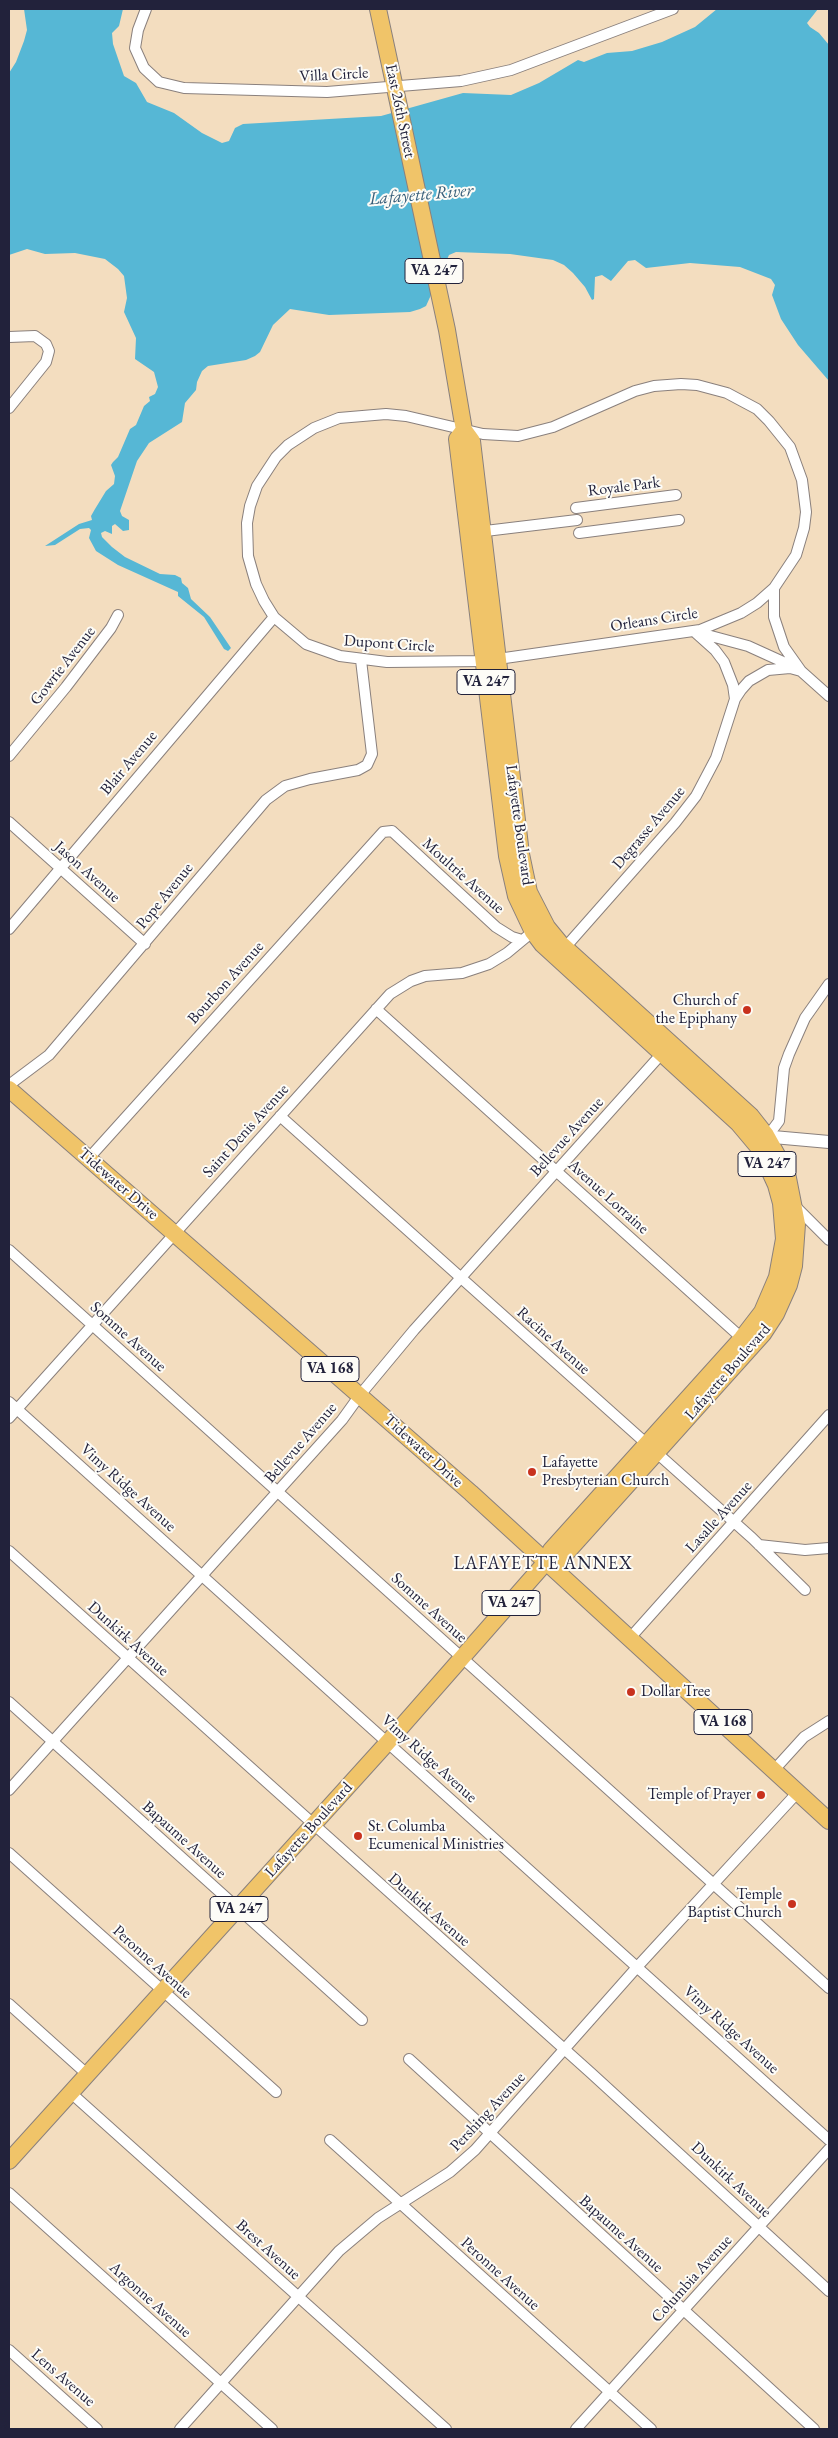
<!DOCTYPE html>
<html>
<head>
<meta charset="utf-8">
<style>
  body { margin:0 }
  #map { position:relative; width:838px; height:2438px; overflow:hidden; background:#f3ddbf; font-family:"EB Garamond",serif }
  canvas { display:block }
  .frame { position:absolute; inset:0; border:10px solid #22223b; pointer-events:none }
</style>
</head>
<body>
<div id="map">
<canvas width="838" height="2438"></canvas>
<div class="frame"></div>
</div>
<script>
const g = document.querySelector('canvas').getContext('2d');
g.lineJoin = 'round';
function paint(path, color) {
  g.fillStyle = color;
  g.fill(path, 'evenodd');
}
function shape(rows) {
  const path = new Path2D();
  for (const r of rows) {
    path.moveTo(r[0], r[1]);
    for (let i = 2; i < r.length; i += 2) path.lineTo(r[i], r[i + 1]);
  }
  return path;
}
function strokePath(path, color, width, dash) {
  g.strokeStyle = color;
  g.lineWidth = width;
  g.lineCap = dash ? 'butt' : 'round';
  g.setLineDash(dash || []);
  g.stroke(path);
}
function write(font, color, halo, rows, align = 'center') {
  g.font = font + ' "EB Garamond",serif';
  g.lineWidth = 4;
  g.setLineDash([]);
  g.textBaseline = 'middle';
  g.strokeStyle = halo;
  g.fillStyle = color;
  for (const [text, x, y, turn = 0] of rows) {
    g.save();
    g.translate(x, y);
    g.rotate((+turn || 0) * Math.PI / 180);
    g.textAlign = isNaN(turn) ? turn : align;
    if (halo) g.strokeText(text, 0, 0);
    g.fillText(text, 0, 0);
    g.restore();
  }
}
paint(shape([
  [24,9,123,9,119,26,112,33,113,44,124,76,136,83,147,102,174,113,202,133,222,143,229,141,235,128,243,124,381,116,463,93,511,95,539,83,578,60,584,62,607,53,632,51,662,42,695,27,717,9,818,9,807,23,810,27,819,33,829,45,829,381,798,345,781,319,772,295,775,285,771,279,740,267,690,263,646,268,635,260,628,261,611,281,602,275,595,277,594,299,592,300,585,287,573,273,564,265,553,260,510,254,456,252,449,255,426,306,420,309,410,312,329,315,290,309,273,325,260,352,255,356,246,360,208,366,202,371,197,382,196,390,185,403,182,422,149,443,137,461,120,511,122,516,129,520,129,530,123,531,115,524,112,526,112,534,105,531,101,533,102,537,112,547,125,557,160,574,175,575,181,578,182,583,188,588,191,599,210,617,231,648,228,651,224,649,204,617,178,596,178,592,118,565,96,551,89,538,91,530,89,528,80,529,55,545,45,546,79,524,92,520,91,516,95,509,106,491,114,484,115,476,111,465,113,462,118,457,130,429,136,425,144,406,150,401,149,397,155,394,158,387,154,372,135,359,136,338,124,312,127,298,124,276,118,269,105,259,75,253,45,254,27,249,9,255,9,73,16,62,24,41,27,30]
]), '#56b7d5');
const minor = shape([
  [146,9,138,30,135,48,144,68,159,82,184,88,327,92,461,81,511,70,673,9],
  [9,337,35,336,46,344,49,351,46,362,9,408],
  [681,384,697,385,727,393,757,409,769,421,790,447,802,480,806,512,804,528,796,555,774,588,757,603,741,613,700,630,484,661,387,662,340,656,306,644,274,617,264,601,256,584,248,556,247,523,250,506,257,486,276,457,288,445,314,428,339,418,386,414,406,416,483,434,518,436,553,427,635,391,654,386,681,384],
  [576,508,676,495],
  [477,532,577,520],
  [579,533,679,520],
  [774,588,774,617,784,647,801,671,829,696],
  [696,632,748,646,792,666],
  [696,633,715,650,724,662,733,685,735,699],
  [9,756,66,687,111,628,118,615],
  [9,822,145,944],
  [9,929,274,617],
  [562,951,675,823,696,796,716,758,735,699,741,690,749,681,768,670,790,668,801,671],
  [376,1009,745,1341],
  [9,1085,49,1055,266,800,285,786,310,779,358,770,367,765,372,754,361,660],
  [280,1116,752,1538,805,1590],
  [767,1137,779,1121,784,1068,789,1054,805,1018,829,984],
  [89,1158,383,832,392,831,496,927,512,937,522,940],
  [794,1205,829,1240],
  [9,1250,829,1988],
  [9,1402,829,2140],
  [9,1418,390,994,411,981,425,976,462,973,489,964,507,953,536,929],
  [759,1545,805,1550,829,1548],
  [9,1551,591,2073,829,2291],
  [630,1638,829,1415],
  [9,1702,362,2020],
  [774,1770,804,1737,829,1721],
  [9,1790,342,1420,360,1395,414,1330,665,1050],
  [9,1853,276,2092],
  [9,2004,88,2075],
  [409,2059,814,2429],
  [71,2093,446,2429],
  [330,2140,651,2429],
  [9,2193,272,2429],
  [9,2350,97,2429],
  [180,2429,339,2251,378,2218,450,2172,475,2150,638,1966,798,1792],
  [576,2429,829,2149]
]);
const tertiary = shape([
  [762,1136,829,1142]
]);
const primary = shape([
  [378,9,447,330,464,430,472,441,521,854,529,892,547,927,561,944,751,1116,766,1135,787,1173,797,1224,794,1266,789,1285,776,1314,763,1334,561,1559,546,1562],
  [9,2161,388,1742,546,1562,551,1550,742,1338,762,1312,777,1277,784,1239,781,1203,776,1185,759,1148,738,1123,542,944,533,932,516,896,507,856,457,439,464,430]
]);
const trunk = shape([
  [9,1089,471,1493,829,1821]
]);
strokePath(minor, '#8a807d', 12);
strokePath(tertiary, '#8a807d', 14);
strokePath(primary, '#8a807d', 18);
strokePath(trunk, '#8a807d', 18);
strokePath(minor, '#fff', 10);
strokePath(tertiary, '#fff', 12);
strokePath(primary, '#f0c469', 16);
strokePath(trunk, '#f0c469', 16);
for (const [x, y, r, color] of [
  [747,1010,5,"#c8321e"],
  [532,1472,5,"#c8321e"],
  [631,1692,5,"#c8321e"],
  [761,1795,5,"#c8321e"],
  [358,1836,5,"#c8321e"],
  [792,1904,5,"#c8321e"]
]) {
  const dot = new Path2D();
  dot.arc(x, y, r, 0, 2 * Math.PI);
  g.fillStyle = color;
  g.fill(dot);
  strokePath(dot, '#fdfcf7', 2);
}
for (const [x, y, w] of [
  [434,271,58],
  [486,682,58],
  [767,1164,58],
  [330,1369,58],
  [511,1603,58],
  [723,1722,58],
  [239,1909,58]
]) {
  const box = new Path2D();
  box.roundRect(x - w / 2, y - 12.5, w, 25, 4);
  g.fillStyle = '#fdfcf7';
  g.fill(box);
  strokePath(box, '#22223b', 1);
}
write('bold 15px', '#22223b', null, [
  ["VA 247",434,271],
  ["VA 247",486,682],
  ["VA 247",767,1164],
  ["VA 168",330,1369],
  ["VA 247",511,1603],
  ["VA 168",723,1722],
  ["VA 247",239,1909]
]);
write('16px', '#22223b', '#fdfcf7', [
  ["Villa Circle",334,75,-3],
  ["East 26th Street",400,111,78],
  ["Royale Park",624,487,-7],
  ["Orleans Circle",654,620,-9],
  ["Dupont Circle",389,644,4],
  ["Gowrie Avenue",63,666,-52],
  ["Blair Avenue",129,763,-50],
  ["Lafayette Boulevard",519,825,82],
  ["Degrasse Avenue",649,828,-50],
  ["Jason Avenue",87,872,42],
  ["Moultrie Avenue",463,876,42],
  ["Pope Avenue",165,896,-51],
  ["Bourbon Avenue",226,983,-48],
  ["Saint Denis Avenue",246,1131,-48],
  ["Bellevue Avenue",567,1137,-48],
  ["Tidewater Drive",118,1184,41],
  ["Avenue Lorraine",608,1197,42],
  ["Somme Avenue",128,1337,42],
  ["Racine Avenue",553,1341,42],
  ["Lafayette Boulevard",728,1372,-49],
  ["Bellevue Avenue",301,1443,-49],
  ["Tidewater Drive",423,1451,42],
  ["Vimy Ridge Avenue",128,1488,42],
  ["Lasalle Avenue",719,1517,-48],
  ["Somme Avenue",429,1608,42],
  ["Dunkirk Avenue",128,1639,42],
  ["Vimy Ridge Avenue",429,1759,42],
  ["Lafayette Boulevard",309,1830,-48],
  ["Bapaume Avenue",184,1840,42],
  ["Dunkirk Avenue",429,1910,41],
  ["Peronne Avenue",152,1962,42],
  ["Vimy Ridge Avenue",731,2030,42],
  ["Pershing Avenue",488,2112,-47],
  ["Dunkirk Avenue",731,2180,43],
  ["Bapaume Avenue",621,2234,42],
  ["Brest Avenue",268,2250,42],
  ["Peronne Avenue",500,2274,42],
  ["Columbia Avenue",692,2279,-48],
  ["Argonne Avenue",150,2300,42],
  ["Lens Avenue",63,2378,41]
]);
write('16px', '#22223b', '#fdfcf7', [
  ["Church of",737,1001],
  ["the Epiphany",737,1019],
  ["Lafayette",542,1463,"left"],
  ["Presbyterian Church",542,1481,"left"],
  ["Dollar Tree",641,1692,"left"],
  ["Temple of Prayer",751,1795],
  ["St. Columba",368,1827,"left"],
  ["Ecumenical Ministries",368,1845,"left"],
  ["Temple",782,1895],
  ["Baptist Church",782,1913]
], 'right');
write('italic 18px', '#375e79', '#fdfcf7', [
  ["Lafayette River",421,195,-5]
]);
g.letterSpacing = '1px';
write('18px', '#22223b', '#fdfcf7', [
  ["LAFAYETTE ANNEX",543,1564]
]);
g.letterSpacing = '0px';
</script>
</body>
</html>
